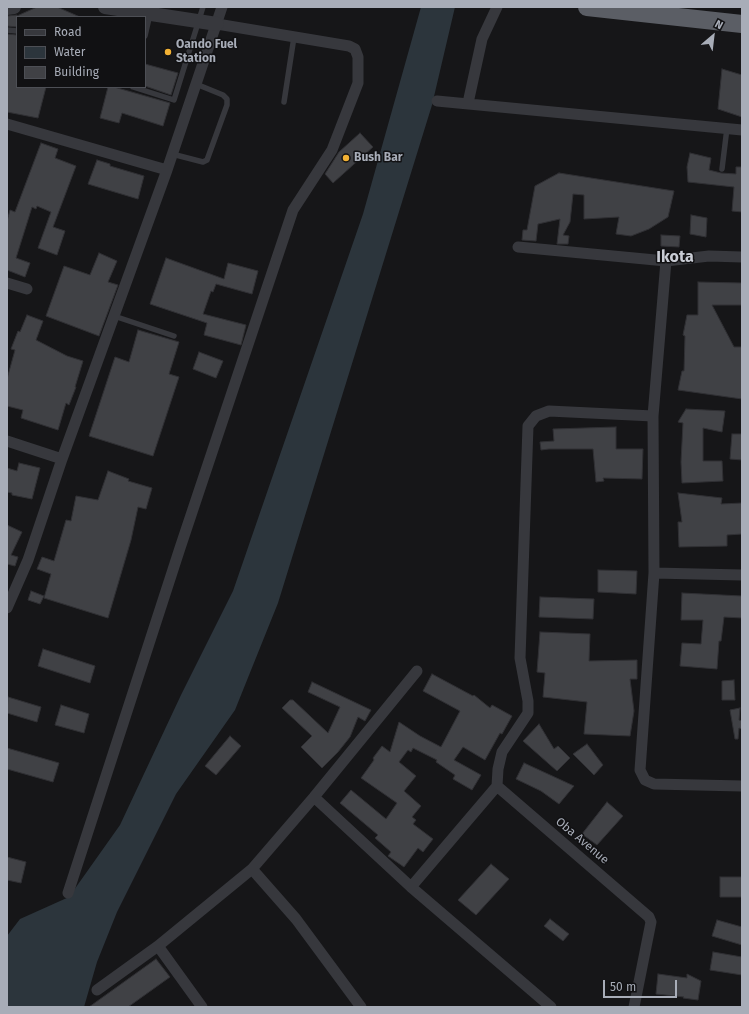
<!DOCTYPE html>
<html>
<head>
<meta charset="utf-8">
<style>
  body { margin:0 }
  #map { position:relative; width:749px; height:1014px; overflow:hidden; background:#161618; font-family:"Fira Sans",sans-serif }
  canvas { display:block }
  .frame { position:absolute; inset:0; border:8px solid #a8adb8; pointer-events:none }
  .legend { position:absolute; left:16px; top:16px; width:130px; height:72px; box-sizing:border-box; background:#111113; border:1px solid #4d4f55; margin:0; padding:5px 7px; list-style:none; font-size:12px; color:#a8adb8 }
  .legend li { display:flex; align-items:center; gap:8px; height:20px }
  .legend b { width:20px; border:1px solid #4d4f55 }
  .north { position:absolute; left:693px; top:16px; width:40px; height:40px; -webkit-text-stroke:3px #111113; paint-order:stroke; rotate:28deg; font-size:11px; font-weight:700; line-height:16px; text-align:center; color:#a8adb8 }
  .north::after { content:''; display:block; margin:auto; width:14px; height:18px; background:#a8adb8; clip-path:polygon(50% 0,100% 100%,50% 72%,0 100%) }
  .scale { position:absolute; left:603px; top:980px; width:74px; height:18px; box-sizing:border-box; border:2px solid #a8adb8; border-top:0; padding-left:5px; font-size:12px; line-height:14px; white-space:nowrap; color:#a8adb8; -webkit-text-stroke:3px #111113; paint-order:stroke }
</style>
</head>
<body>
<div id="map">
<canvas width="749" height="1014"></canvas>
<div class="frame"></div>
<ul class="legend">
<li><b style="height:5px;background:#37383d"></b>Road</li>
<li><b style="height:11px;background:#2c353c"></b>Water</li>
<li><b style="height:11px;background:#404145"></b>Building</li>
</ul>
<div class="north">N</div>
<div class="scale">50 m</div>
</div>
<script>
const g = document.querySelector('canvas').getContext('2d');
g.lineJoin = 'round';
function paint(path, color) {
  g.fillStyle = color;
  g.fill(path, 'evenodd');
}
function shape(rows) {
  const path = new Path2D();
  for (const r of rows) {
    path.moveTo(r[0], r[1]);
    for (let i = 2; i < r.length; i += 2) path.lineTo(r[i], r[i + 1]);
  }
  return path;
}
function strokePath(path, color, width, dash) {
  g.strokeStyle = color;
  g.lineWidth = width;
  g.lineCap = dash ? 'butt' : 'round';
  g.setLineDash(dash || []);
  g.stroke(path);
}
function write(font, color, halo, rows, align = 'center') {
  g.font = font + ' "Fira Sans",sans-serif';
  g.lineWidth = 3;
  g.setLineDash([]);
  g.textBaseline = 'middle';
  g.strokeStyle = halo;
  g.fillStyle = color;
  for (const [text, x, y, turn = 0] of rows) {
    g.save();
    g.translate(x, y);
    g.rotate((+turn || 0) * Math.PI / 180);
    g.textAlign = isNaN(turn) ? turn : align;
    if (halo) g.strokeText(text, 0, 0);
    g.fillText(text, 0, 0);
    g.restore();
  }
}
paint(shape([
  [421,7,455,7,432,105,278,603,235,710,176,794,117,912,97,962,84,1007,7,1007,7,936,20,919,69,897,120,825,181,695,233,591,363,214]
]), '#2c353c');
const building = shape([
  [37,7,57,7,80,17,17,17,17,27,7,26,7,16,17,15,17,16,37,7],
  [7,34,17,35,17,87,46,87,38,118,7,112,7,34],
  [145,64,178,73,171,95,145,86,145,64],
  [722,69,742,75,742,117,718,109,722,69],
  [108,87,114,87,170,103,163,126,122,113,119,123,100,118,108,87],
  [360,133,373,147,333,183,325,174,339,152,360,133],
  [41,143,58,149,55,158,76,166,53,227,65,231,57,255,38,248,51,212,37,206,36,209,32,207,16,258,30,263,25,277,7,270,7,221,10,210,15,212,41,143],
  [690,153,711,158,709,170,721,173,736,174,736,167,742,167,742,212,732,211,734,187,688,182,687,167,690,153],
  [97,160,110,164,110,166,144,176,138,199,88,184,97,160],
  [559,173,674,191,668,217,649,229,631,236,616,234,619,217,584,219,584,195,573,194,570,222,563,235,569,236,568,244,557,244,560,219,538,224,536,241,522,240,523,230,527,230,535,186,559,173],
  [691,215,707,218,706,237,690,234,691,215],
  [661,235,680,236,679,247,661,246,661,235],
  [99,253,117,261,108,282,118,285,99,336,46,316,64,266,90,275,99,253],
  [166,258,224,279,228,263,258,271,252,294,216,284,213,292,211,291,203,314,246,325,241,345,204,335,207,323,150,304,166,258],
  [698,282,742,283,742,305,712,305,734,347,742,347,742,399,678,390,682,371,684,371,685,336,683,335,687,315,698,315,698,282],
  [27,315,43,321,36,340,67,356,83,361,75,387,76,387,69,405,66,403,58,430,21,418,23,410,7,406,7,379,15,350,11,349,18,331,20,332,27,315],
  [138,330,179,342,169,374,179,377,153,456,89,436,115,357,129,362,138,330],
  [199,352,223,361,216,378,193,369,199,352],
  [686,409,725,411,722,432,703,428,703,461,722,461,723,481,682,483,681,462,683,423,678,422,686,409],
  [616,427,616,449,643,449,642,479,603,478,604,481,596,482,593,449,549,449,541,450,540,442,554,441,553,429,616,427],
  [732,434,742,434,742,460,730,459,732,434],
  [19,463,40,468,32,499,12,495,12,493,7,492,7,468,17,471,19,463],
  [108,471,129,479,128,481,152,488,146,509,138,507,131,540,108,618,44,598,51,574,37,569,42,557,54,561,66,520,71,521,76,496,98,500,108,471],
  [678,493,722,498,721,504,742,503,742,534,727,535,727,546,679,547,678,522,682,522,678,493],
  [7,525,22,532,11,555,18,557,15,566,7,564,7,525],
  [598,570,637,571,636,594,598,592,598,570],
  [31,591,44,596,40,604,28,600,31,591],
  [682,593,742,596,742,618,724,617,721,641,719,641,717,669,680,666,682,643,701,644,703,620,681,620,682,593],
  [540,597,594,599,593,619,539,617,540,597],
  [540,632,590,634,589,661,637,660,637,679,630,679,634,711,630,736,584,734,587,702,543,697,545,673,537,672,540,632],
  [43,649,95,666,90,683,38,666,43,649],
  [432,674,473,696,474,695,490,708,492,705,512,716,502,734,500,733,485,760,463,747,454,760,481,775,472,790,453,779,455,775,436,762,437,760,413,748,411,752,408,750,399,762,416,776,404,791,421,806,412,817,416,820,413,824,433,839,423,852,418,848,404,867,388,856,391,852,375,838,378,835,340,803,351,790,386,819,397,803,361,778,374,760,373,758,382,746,390,752,399,722,420,736,441,747,460,711,423,691,432,674],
  [734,680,735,700,722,700,722,681,734,680],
  [312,682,371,710,365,721,358,717,350,737,338,752,322,768,301,747,312,736,282,708,290,700,293,700,328,733,340,707,308,692,312,682],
  [8,697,41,707,37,722,7,713,8,697],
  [61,705,89,714,84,733,55,725,61,705],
  [740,708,739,720,742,721,742,729,739,728,738,739,735,739,730,710,740,708],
  [539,724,554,749,558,746,570,758,557,771,523,741,539,724],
  [230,736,241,746,216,775,205,766,230,736],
  [587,744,603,765,594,775,573,754,587,744],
  [7,748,59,763,53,782,7,769,7,748],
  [524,763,574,786,559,804,541,791,516,779,524,763],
  [607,802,623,816,597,845,582,834,607,802],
  [7,857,26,862,21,883,7,880,7,857],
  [491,864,509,879,476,915,458,900,491,864],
  [720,877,742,877,742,897,720,897,720,877],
  [550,919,569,934,563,941,544,926,550,919],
  [717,920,742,927,742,945,712,936,717,920],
  [713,952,742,957,742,975,710,970,713,952],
  [156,959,170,977,128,1007,89,1007,156,959],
  [658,974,687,978,687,974,701,981,698,1000,683,998,684,997,656,994,658,974]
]);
paint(building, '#404145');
strokePath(building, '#303034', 1);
strokePath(shape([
  [7,30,17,31],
  [145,36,150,14],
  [133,87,174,100,203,7],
  [284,102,294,37],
  [172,154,203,162,207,160,227,105,227,99,223,95,196,84],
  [722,169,727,128],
  [114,316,174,336]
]), '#37383d', 5.5);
strokePath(shape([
  [437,101,742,130],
  [468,103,482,39,497,7],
  [7,124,167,170],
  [518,247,666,261,709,256,742,257],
  [666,261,653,416,654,573,640,770,645,780,654,784,742,786],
  [7,283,27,289],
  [7,441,62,459],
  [654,573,742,575],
  [7,608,28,560,62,459,167,170,222,7],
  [497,786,649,917,651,922,634,1007],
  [314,797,411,887],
  [252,869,314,797,417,671],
  [68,893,180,548,293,210,332,150,358,83,358,57,355,49,349,46,217,24],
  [158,946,202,1007],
  [97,990,158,946,252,869,296,919,361,1007],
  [551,1007,411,887,497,786,498,769,502,752,528,713,528,701,520,658,528,426,536,416,549,411,653,416]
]), '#37383d', 11);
strokePath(shape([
  [105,7,217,24],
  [7,8,14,7]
]), '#37383d', 14);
strokePath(shape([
  [587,7,742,24]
]), '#5b5e65', 18);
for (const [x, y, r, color] of [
  [168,52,4,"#f2b134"],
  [346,158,4,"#f2b134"]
]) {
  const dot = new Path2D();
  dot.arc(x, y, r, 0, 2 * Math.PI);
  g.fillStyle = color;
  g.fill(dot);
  strokePath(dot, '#111113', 1.5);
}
write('bold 12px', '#a8adb8', '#111113', [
  ["Oando Fuel",176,45],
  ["Station",176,59],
  ["Bush Bar",354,158]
], 'left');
write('12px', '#a8adb8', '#111113', [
  ["Oba Avenue",582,841,40]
]);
write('bold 16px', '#c9ccd4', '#111113', [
  ["Ikota",675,258]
]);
</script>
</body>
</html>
